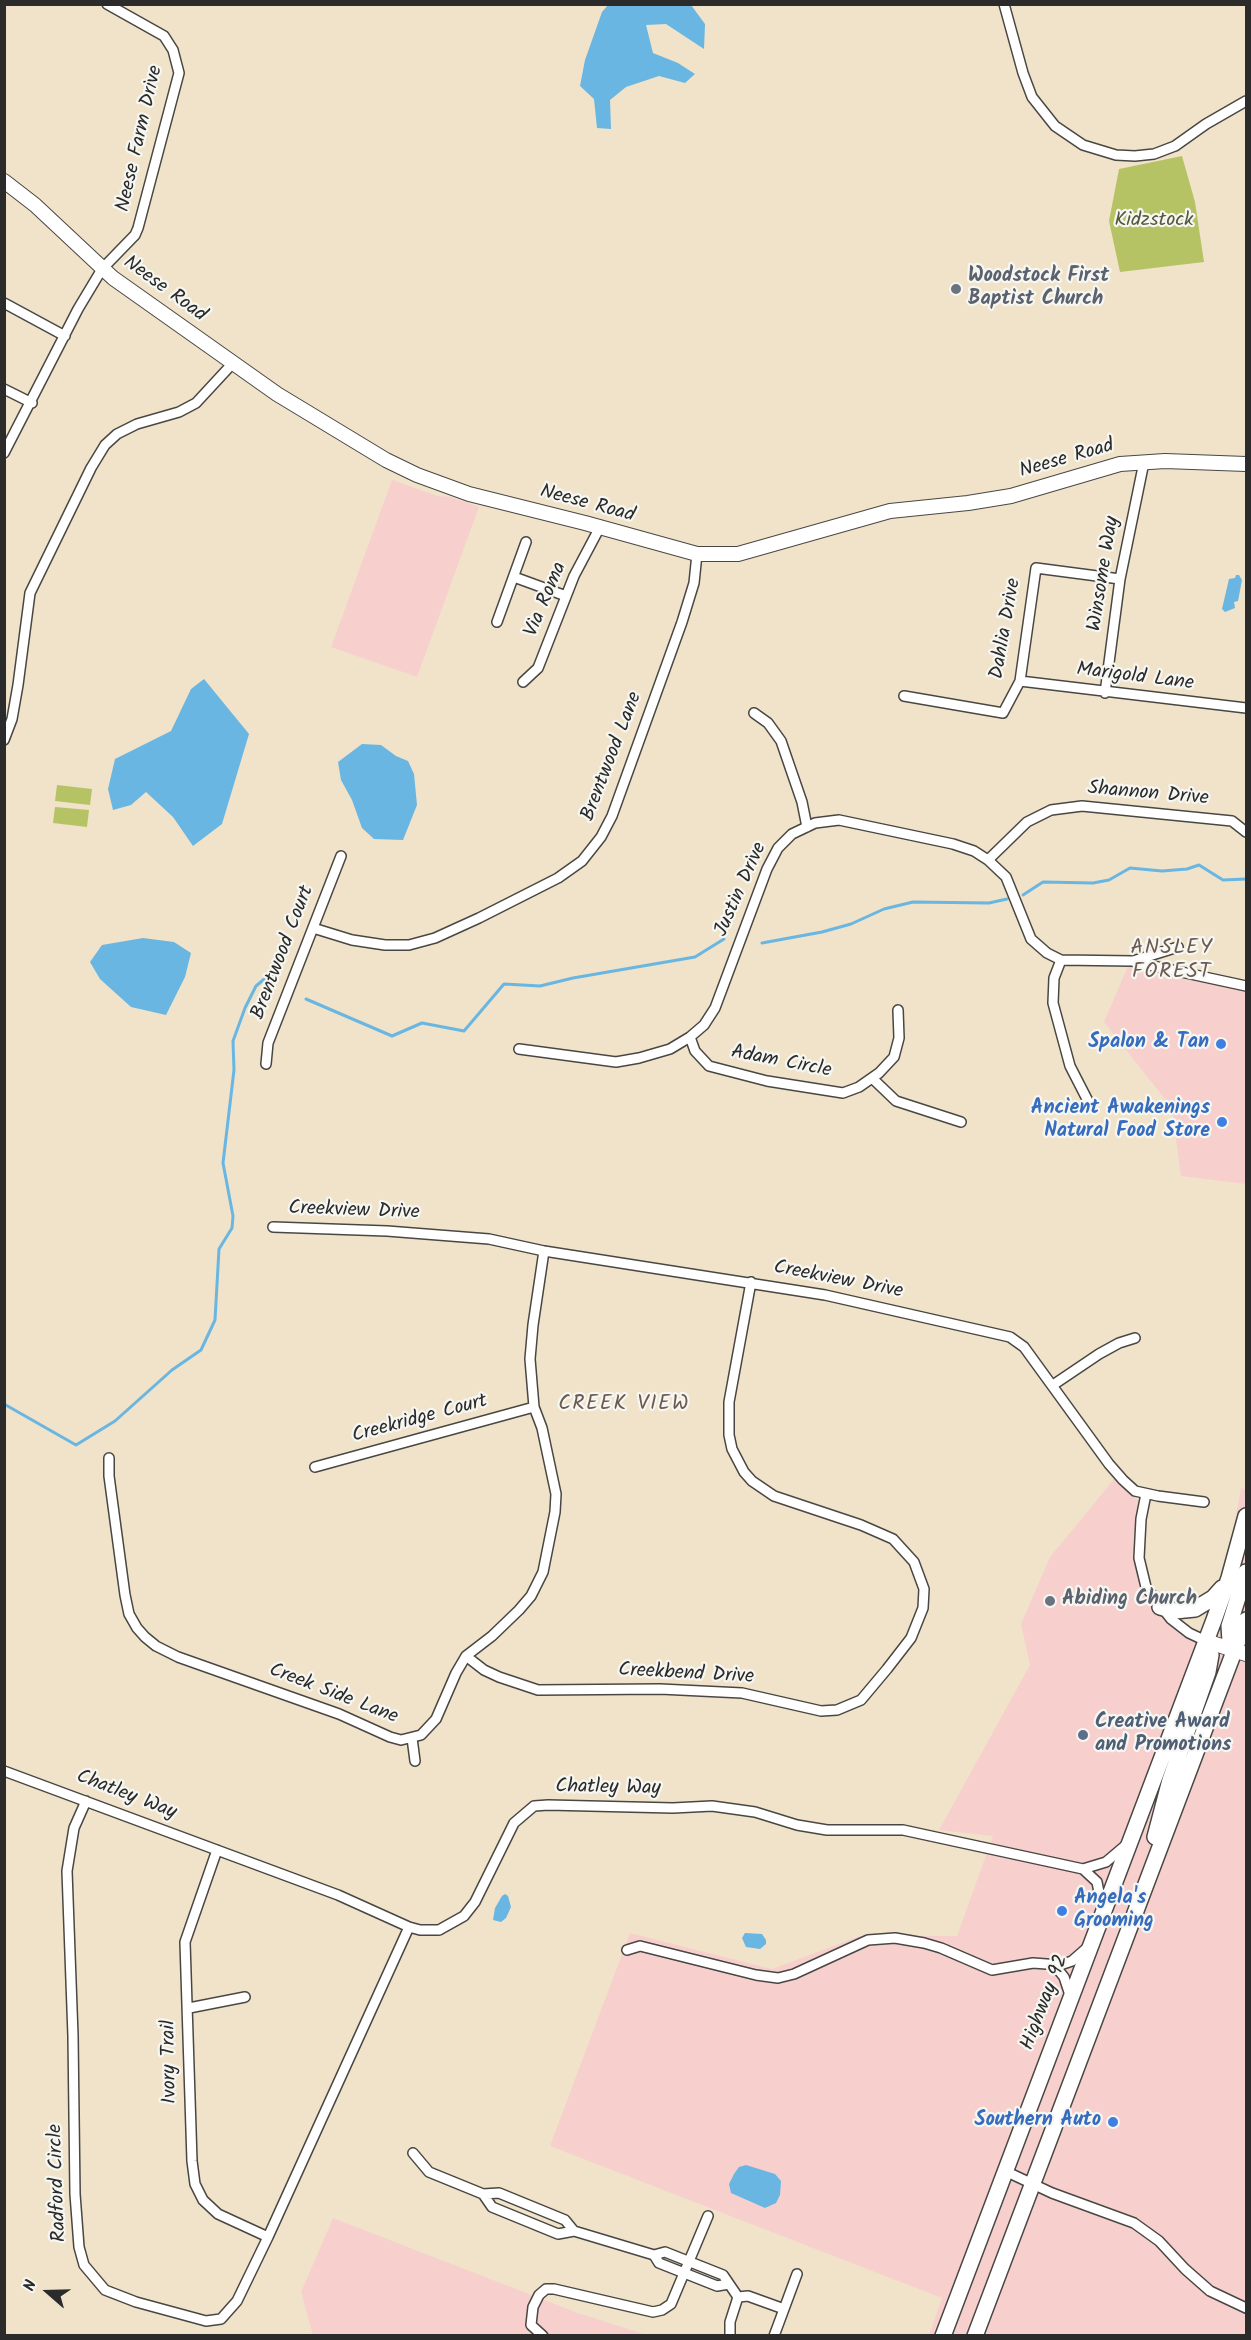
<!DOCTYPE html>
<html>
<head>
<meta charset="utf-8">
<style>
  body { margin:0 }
  #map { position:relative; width:1251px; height:2340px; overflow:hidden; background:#f0e3c9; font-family:Kalam,sans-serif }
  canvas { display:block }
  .frame { position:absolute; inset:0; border:6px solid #2b2b2b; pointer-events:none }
  .north { position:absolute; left:18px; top:2262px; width:60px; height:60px; -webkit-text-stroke:4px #f6f6f2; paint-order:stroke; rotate:290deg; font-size:16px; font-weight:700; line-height:24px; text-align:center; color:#2b2b2b }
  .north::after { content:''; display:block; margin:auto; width:21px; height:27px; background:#2b2b2b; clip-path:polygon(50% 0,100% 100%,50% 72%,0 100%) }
</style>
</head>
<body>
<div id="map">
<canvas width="1251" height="2340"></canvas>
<div class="frame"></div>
<div class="north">N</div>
</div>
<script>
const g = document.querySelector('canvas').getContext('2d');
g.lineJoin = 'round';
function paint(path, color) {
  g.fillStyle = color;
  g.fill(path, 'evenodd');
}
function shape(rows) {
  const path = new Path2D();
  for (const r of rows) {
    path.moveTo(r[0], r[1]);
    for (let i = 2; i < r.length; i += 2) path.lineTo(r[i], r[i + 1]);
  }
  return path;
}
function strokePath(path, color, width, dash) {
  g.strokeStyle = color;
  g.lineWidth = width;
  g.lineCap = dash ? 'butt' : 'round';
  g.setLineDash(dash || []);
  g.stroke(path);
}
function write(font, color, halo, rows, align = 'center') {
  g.font = font + ' Kalam,sans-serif';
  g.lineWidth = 4.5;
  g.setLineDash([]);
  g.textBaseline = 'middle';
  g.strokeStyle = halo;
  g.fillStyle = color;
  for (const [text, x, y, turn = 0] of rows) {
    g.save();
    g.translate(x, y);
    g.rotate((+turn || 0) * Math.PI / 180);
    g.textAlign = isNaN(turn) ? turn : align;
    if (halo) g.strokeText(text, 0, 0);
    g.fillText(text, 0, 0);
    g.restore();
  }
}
paint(shape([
  [392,480,438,496,451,497,479,507,417,677,331,647],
  [1131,959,1246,980,1246,1184,1181,1176,1172,1108,1104,1022],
  [1115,1478,1143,1506,1138,1552,1146,1593,1211,1648,1241,1488,1246,1490,1246,2335,929,2335,942,2298,550,2146,630,1933,772,1969,860,1936,957,1936,993,1836,939,1830,1030,1665,1021,1624,1050,1557],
  [333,2218,578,2313,647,2335,313,2335,301,2292]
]), '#f7d0ce');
paint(shape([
  [1182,156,1195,202,1204,262,1120,272,1109,221,1119,169],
  [57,785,92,789,90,805,55,801],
  [55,807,89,810,87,827,53,823]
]), '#b6c365');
paint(shape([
  [608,5,691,5,705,24,704,49,666,24,646,25,653,53,678,63,695,74,685,83,659,76,626,87,610,100,611,129,597,128,594,99,580,86,585,60,602,12],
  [1236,575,1239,575,1242,580,1238,601,1234,602,1235,608,1225,612,1222,609,1229,579,1235,578],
  [204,679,249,734,222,824,193,846,173,817,146,792,131,805,113,810,108,789,115,759,171,731,191,689],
  [362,744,381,745,396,756,408,761,414,774,417,805,403,840,374,839,362,828,352,800,341,780,338,762],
  [143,938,174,942,191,953,185,977,166,1015,131,1007,100,979,90,962,102,945],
  [505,1894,508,1896,511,1907,506,1918,501,1922,493,1920,495,1908,502,1896],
  [745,1933,762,1934,766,1940,766,1944,760,1949,746,1947,742,1938],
  [746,2165,775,2174,781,2181,780,2195,776,2203,765,2208,731,2193,729,2184,734,2174,739,2167]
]), '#69b6e2');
strokePath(shape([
  [1023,895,1043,882,1093,883,1109,880,1130,868,1162,871,1187,869,1199,865,1223,880,1246,879],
  [762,943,822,932,851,924,884,909,913,902,989,903,1007,899],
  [306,999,392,1036,422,1023,464,1031,504,984,540,986,573,978,695,957,724,939],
  [4,1404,76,1445,115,1421,172,1370,201,1350,215,1320,219,1249,232,1228,233,1216,223,1163,234,1070,233,1041,245,1008,256,986,268,976,272,976]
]), '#69b6e2', 3);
const street = shape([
  [1004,4,1023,73,1032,97,1055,126,1083,145,1116,155,1135,156,1154,154,1175,146,1206,124,1246,101],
  [4,303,65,336],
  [4,389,32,403],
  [4,453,78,309,102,269,135,235,138,228,179,73,173,50,164,36,107,4],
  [514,577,566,596],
  [497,622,526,542],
  [1020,681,1246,708],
  [523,682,538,668,574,576,600,527],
  [1105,693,1120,579,1144,462],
  [904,696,1003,713,1020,681,1036,568,1120,579],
  [754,713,768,723,781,741,802,802,807,827],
  [4,740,12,719,18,685,30,593,91,468,105,445,117,434,137,424,179,412,196,403,233,363],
  [988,860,1027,822,1051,810,1082,806,1232,821,1246,832],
  [313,928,352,940,385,945,409,945,435,938,479,918,558,878,582,861,601,837,612,816,682,622,694,583,697,554],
  [1061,960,1054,978,1053,1003,1070,1066,1089,1103],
  [1135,962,1246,986],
  [690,1037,695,1051,709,1066,767,1081,843,1093,859,1087,879,1073,894,1057,899,1038,898,1010],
  [519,1049,616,1062,639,1058,670,1049,690,1037,704,1025,715,1008,767,869,778,848,792,834,815,823,839,820,953,844,974,851,988,860,1006,877,1031,939,1047,953,1061,960,1133,961,1178,947],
  [266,1064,268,1043,341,856],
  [872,1078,896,1101,961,1122],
  [273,1227,387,1231,489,1239,544,1251,825,1295,1010,1337,1024,1347,1109,1464,1123,1480,1135,1491,1158,1496,1204,1502],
  [1053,1385,1099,1354,1119,1343,1135,1338],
  [109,1458,109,1476,125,1595,129,1614,137,1628,145,1637,156,1646,178,1657,339,1714,390,1737,401,1740,421,1735,436,1719,456,1673,466,1656,492,1636,519,1610,531,1596,543,1572,555,1512,556,1494,542,1428,534,1407,530,1359,533,1325,544,1251],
  [315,1467,534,1407],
  [1146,1494,1141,1519,1139,1558,1146,1587,1171,1619,1189,1633,1206,1641],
  [466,1656,484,1670,499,1677,538,1690,660,1689,742,1693,821,1711,837,1710,861,1700,887,1669,911,1638,923,1608,924,1589,914,1562,893,1539,861,1525,774,1496,752,1481,744,1472,732,1449,729,1435,729,1402,751,1282],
  [412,1738,415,1761],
  [4,1771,338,1895,409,1927,420,1930,439,1930,464,1916,475,1902,514,1823,534,1806,548,1805,673,1808,712,1806,755,1812,797,1825,827,1830,903,1830,1083,1869,1097,1882,1102,1908],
  [86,1801,74,1828,67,1871,73,2036,75,2194,79,2247,84,2265,105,2290,136,2302,206,2321,221,2319,237,2301,268,2237,409,1927],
  [217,1850,185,1942,192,2161,195,2184,203,2200,218,2214,268,2237],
  [1083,1869,1106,1862,1126,1845],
  [627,1950,640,1946,756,1975,778,1978,794,1974,868,1940,895,1938,924,1943,941,1948,992,1970,1033,1963,1060,1965,1072,1961,1088,1947],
  [1055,1966,1064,1977,1070,1995],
  [189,2008,245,1997],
  [413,2153,429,2172,483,2194,499,2193,565,2220,574,2231],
  [1005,2171,1052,2193,1134,2223,1159,2241,1185,2269,1210,2291,1246,2308],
  [483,2194,492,2207,558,2234,574,2231,654,2255,665,2252,723,2275,738,2297,730,2322,730,2336],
  [654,2255,659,2263,717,2286,729,2284],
  [738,2297,748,2296,784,2309],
  [543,2336,531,2325,533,2307,539,2295,546,2289,554,2289,653,2312,662,2310,671,2304,708,2216],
  [774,2336,797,2274]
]);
const secondary = shape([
  [4,181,35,205,113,278,277,394,386,460,417,475,469,494,585,523,697,554,738,554,890,511,968,503,1011,496,1120,464,1165,461,1246,464],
  [1206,1641,1246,1654]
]);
const primary = shape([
  [1160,1607,1175,1611,1195,1609,1213,1598,1222,1588],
  [1235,1651,1230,1641,1229,1626,1246,1572],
  [1155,1837,1170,1780,1208,1672,1211,1655,1206,1641],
  [943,2336,1214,1620,1229,1578,1246,1516],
  [975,2336,1246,1620]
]);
strokePath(street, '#494743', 12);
strokePath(secondary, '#494743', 16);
strokePath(primary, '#494743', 18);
strokePath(street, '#fff', 9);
strokePath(secondary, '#fff', 14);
strokePath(primary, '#fff', 15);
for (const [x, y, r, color] of [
  [956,289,6,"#6b7280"],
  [1221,1044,6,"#3f7fe0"],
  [1222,1122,6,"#3f7fe0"],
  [1050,1601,6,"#6b7280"],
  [1083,1735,6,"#5c6f8a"],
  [1062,1911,6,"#3f7fe0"],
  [1113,2122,6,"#3f7fe0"]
]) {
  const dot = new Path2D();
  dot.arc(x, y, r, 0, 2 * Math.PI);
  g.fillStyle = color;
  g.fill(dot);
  strokePath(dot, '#f6f6f2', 2);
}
write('20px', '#2b2b2b', '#f6f6f2', [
  ["Neese Farm Drive",141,139,-77],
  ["Neese Road",164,290,36],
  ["Neese Road",1067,460,-16],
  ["Neese Road",587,505,15],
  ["Winsome Way",1105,574,-81],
  ["Via Roma",547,600,-67],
  ["Dahlia Drive",1007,629,-80],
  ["Marigold Lane",1135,678,7],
  ["Brentwood Lane",613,757,-69],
  ["Shannon Drive",1148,795,5],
  ["Justin Drive",742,890,-66],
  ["Brentwood Court",284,953,-69],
  ["Adam Circle",781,1063,11],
  ["Creekview Drive",354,1212,2],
  ["Creekview Drive",838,1281,11],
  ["Creekridge Court",420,1420,-15],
  ["Creekbend Drive",686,1675,3],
  ["Creek Side Lane",333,1695,21],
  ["Chatley Way",608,1789,1],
  ["Chatley Way",126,1796,21],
  ["Highway 92",1046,2003,-69],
  ["Ivory Trail",171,2062,-91],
  ["Radford Circle",59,2183,-92]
]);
write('20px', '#55593c', '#f6f6f2', [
  ["Kidzstock",1154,222]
]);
write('bold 20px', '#5b616d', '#f6f6f2', [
  ["Woodstock First",968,278],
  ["Baptist Church",968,301],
  ["Abiding Church",1062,1601]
], 'left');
write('bold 20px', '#366cbe', '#f6f6f2', [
  ["Spalon & Tan",1209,1044],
  ["Ancient Awakenings",1210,1110],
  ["Natural Food Store",1210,1133],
  ["Angela's",1074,1900,"left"],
  ["Grooming",1074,1923,"left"],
  ["Southern Auto",1101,2122]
], 'right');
write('bold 20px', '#4e5e75', '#f6f6f2', [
  ["Creative Award",1095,1724],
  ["and Promotions",1095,1747]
], 'left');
g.letterSpacing = '1.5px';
write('21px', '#6d5a4e', '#f6f6f2', [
  ["ANSLEY",1172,949],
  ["FOREST",1172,973],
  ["CREEK VIEW",624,1405]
]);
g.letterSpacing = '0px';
</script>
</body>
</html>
